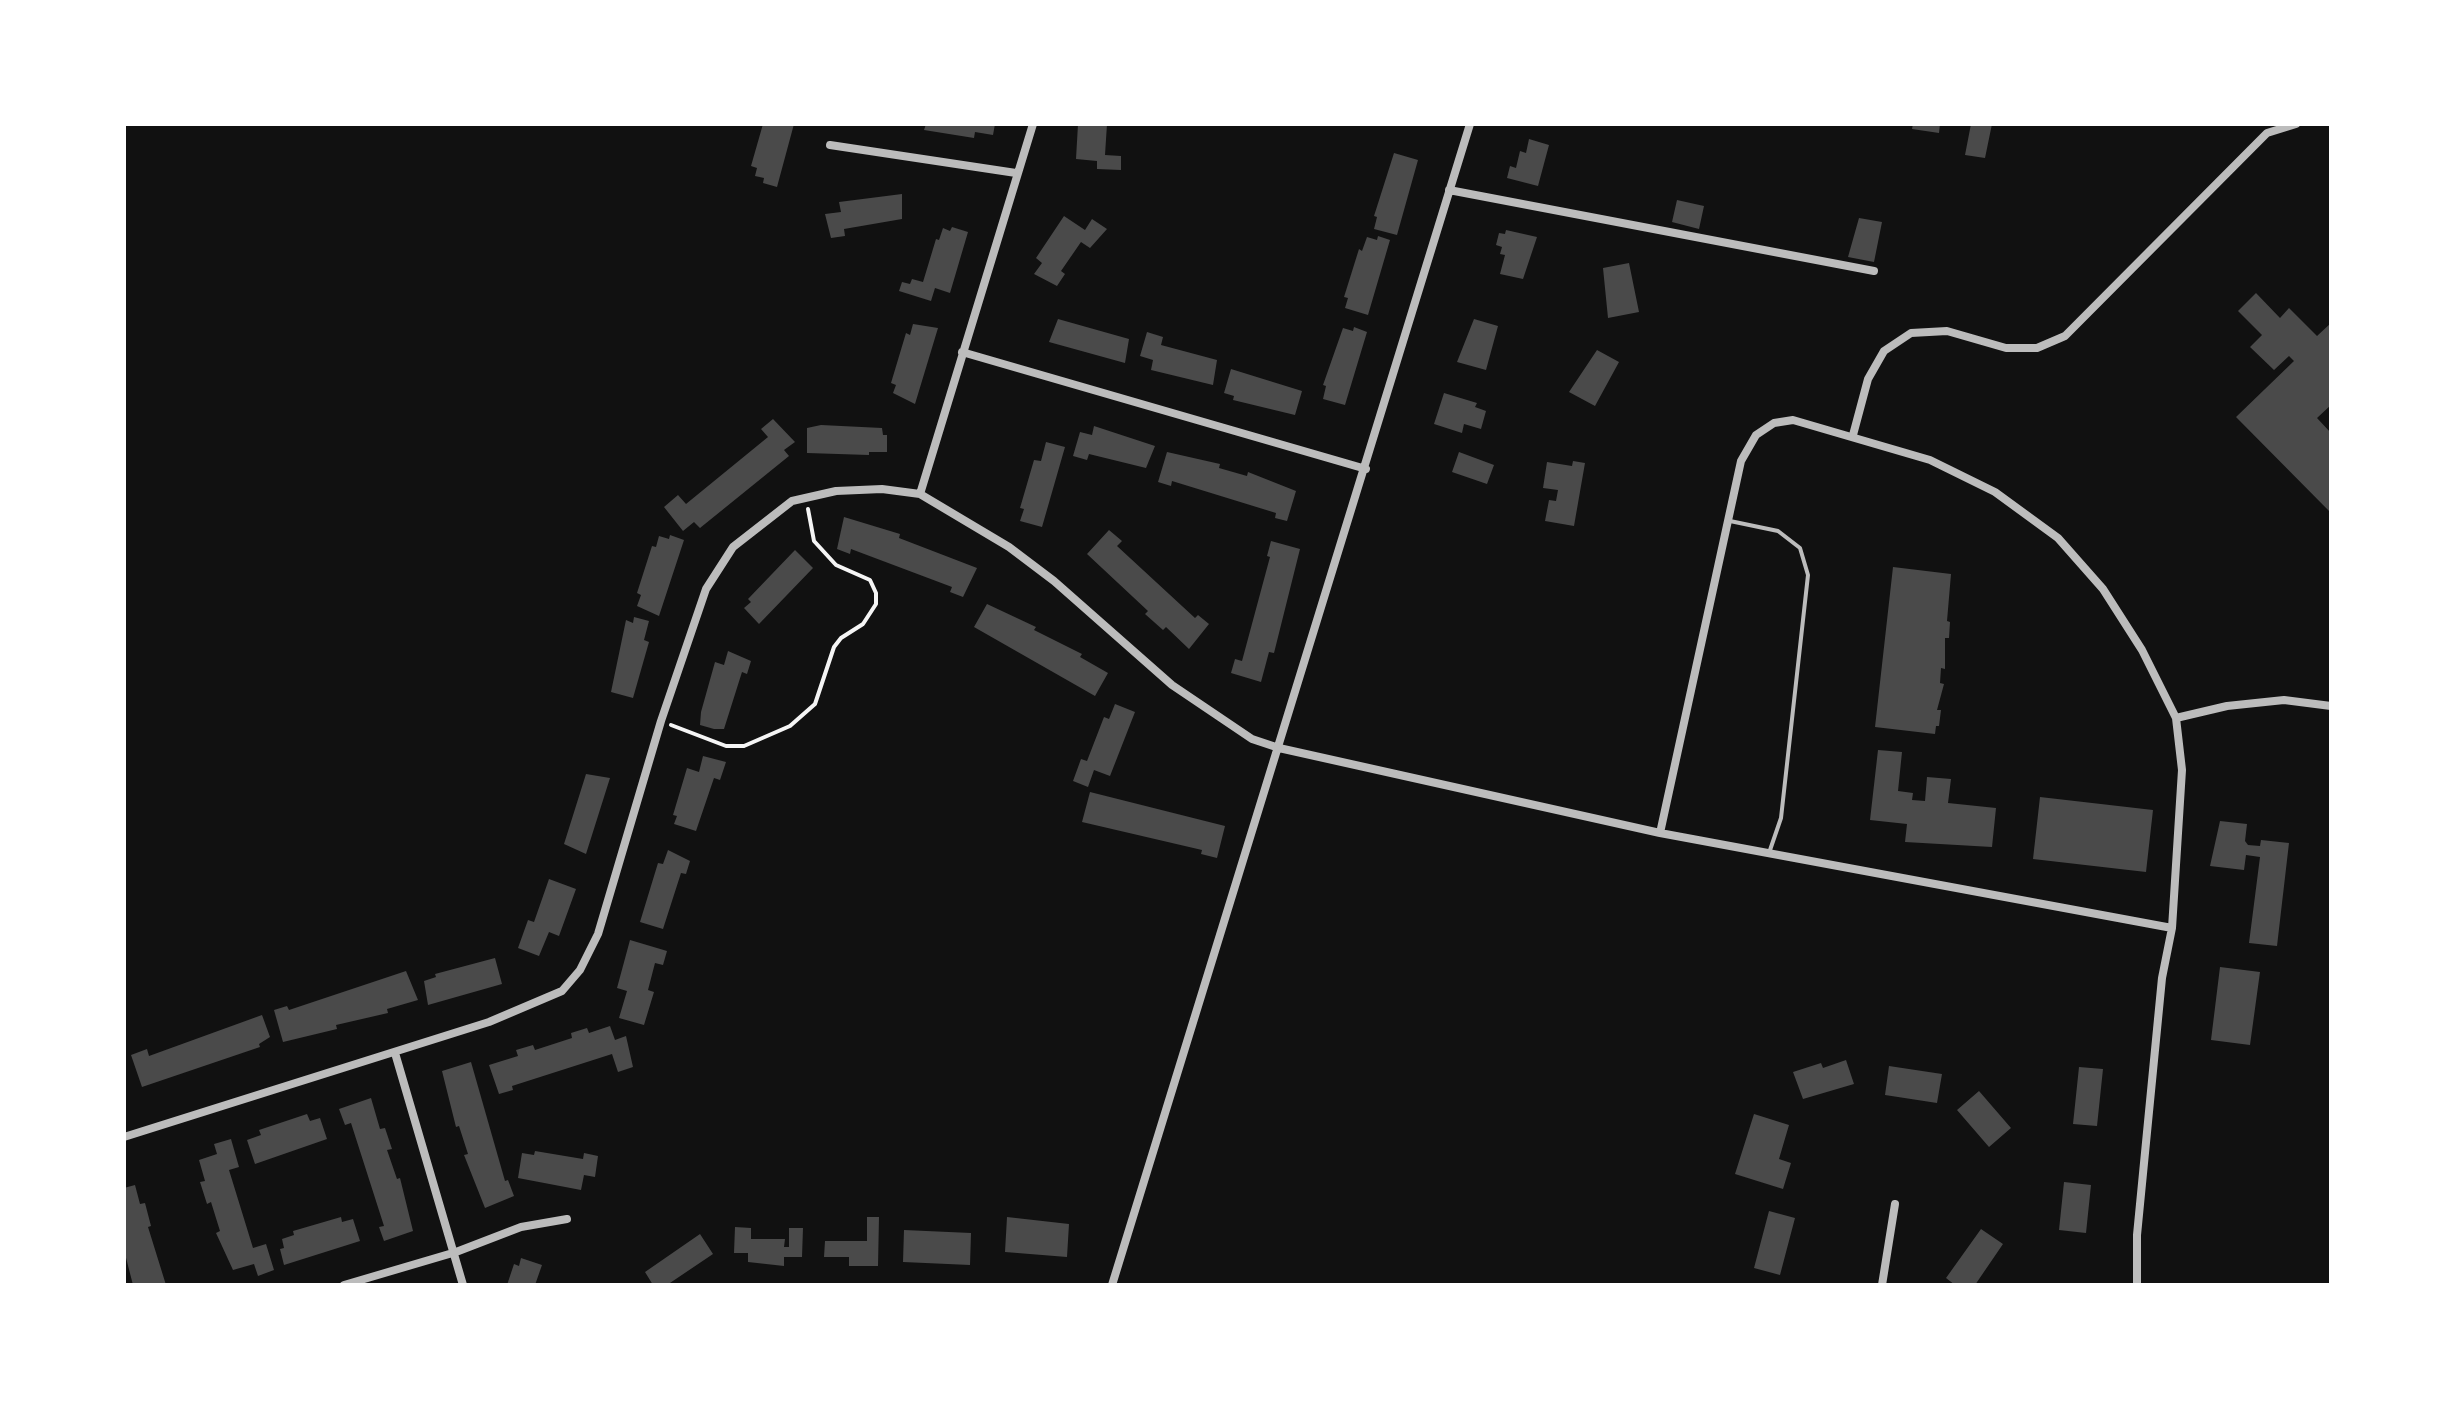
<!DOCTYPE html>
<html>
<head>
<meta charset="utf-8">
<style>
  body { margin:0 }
  #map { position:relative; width:2455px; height:1409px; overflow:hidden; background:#111; font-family:Raleway,sans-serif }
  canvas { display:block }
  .frame { position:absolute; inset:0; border:126px solid #fff; pointer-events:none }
</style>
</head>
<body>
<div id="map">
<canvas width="2455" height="1409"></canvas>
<div class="frame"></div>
</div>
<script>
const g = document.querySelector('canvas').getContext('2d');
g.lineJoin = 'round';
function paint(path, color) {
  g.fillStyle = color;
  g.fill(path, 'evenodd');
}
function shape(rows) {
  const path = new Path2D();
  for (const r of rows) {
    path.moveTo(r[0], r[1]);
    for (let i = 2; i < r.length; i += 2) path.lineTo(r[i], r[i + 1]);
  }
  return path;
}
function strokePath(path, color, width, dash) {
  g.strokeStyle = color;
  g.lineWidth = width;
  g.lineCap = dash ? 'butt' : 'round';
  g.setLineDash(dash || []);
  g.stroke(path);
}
paint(shape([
  [763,124,794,124,777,187,763,183,764,178,755,176,757,168,751,166],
  [926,124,995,124,993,135,975,132,974,138,924,130],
  [1078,124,1107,124,1105,155,1121,156,1121,170,1097,169,1097,161,1076,159],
  [1913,124,1940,124,1939,133,1912,129],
  [1971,124,1992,124,1985,158,1965,155],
  [1529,139,1549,145,1538,186,1507,178,1510,166,1516,168,1520,151,1526,153],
  [1394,153,1418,160,1397,235,1374,229,1377,217,1374,216],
  [902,194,902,219,844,229,845,236,831,238,825,214,841,212,839,202],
  [1677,200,1704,206,1699,229,1672,222],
  [1064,216,1085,230,1092,219,1107,229,1090,248,1081,242,1061,271,1065,274,1057,286,1034,274,1042,263,1036,258],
  [1859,218,1882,222,1874,262,1848,257],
  [952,227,968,232,950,293,935,288,931,301,899,291,902,282,910,284,912,279,923,282,936,239,939,240,943,228,950,231],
  [1506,230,1537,237,1523,279,1500,274,1505,255,1500,254,1502,247,1496,245,1499,233,1505,234],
  [1378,236,1390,240,1368,315,1345,308,1348,298,1344,297,1359,249,1362,251,1367,237,1377,240],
  [1629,263,1639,312,1608,318,1603,268],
  [2256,293,2280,318,2289,308,2317,336,2331,323,2331,405,2317,418,2331,433,2331,513,2236,417,2294,361,2289,356,2274,370,2250,347,2262,335,2238,311],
  [1058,319,1129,339,1125,363,1049,342],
  [1474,319,1498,326,1486,370,1457,362],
  [913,324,938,328,915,404,893,393,896,385,891,383,906,333,910,335],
  [1354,327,1367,332,1345,405,1323,399,1326,386,1323,385,1343,328,1353,331],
  [1147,332,1163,337,1161,345,1217,360,1213,385,1151,370,1153,360,1140,356],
  [1597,350,1619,362,1595,406,1569,392],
  [1231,369,1302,391,1295,415,1233,400,1234,396,1224,393],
  [1444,393,1477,403,1475,407,1486,411,1481,429,1464,424,1462,433,1434,424],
  [773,419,795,442,784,450,789,456,700,528,694,522,683,531,664,507,678,495,686,504,768,437,761,429],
  [821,425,882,428,883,435,887,435,887,452,869,452,869,455,807,453,807,428],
  [1094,426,1155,446,1146,468,1089,454,1087,460,1073,456,1080,432,1092,435],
  [1046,442,1065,447,1042,527,1020,521,1024,509,1020,508,1034,460,1041,461],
  [1167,452,1220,464,1219,468,1247,476,1248,472,1296,491,1287,521,1275,518,1276,513,1172,481,1171,486,1158,482],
  [1459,452,1494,465,1487,484,1452,472],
  [1573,461,1585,463,1574,526,1545,521,1549,500,1556,501,1558,490,1543,488,1547,462,1572,466],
  [844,517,900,534,899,538,977,568,963,597,950,592,952,587,851,549,850,554,837,549],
  [1109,530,1122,541,1117,546,1195,618,1198,615,1209,624,1189,649,1166,627,1163,630,1145,614,1148,611,1087,554],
  [670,535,684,540,659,616,637,606,641,595,637,593,652,546,656,547,659,536,669,539],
  [1271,541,1300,549,1274,653,1269,652,1261,682,1231,673,1235,659,1242,661,1270,557,1267,556],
  [795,550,813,568,759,624,744,608,751,602,748,599],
  [1893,567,1951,574,1947,621,1950,622,1949,638,1945,638,1945,669,1941,668,1940,683,1944,684,1937,710,1941,710,1939,726,1936,726,1935,734,1875,727],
  [987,604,1036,627,1034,630,1082,654,1080,657,1108,673,1095,696,974,627],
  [634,617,649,621,644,640,649,642,633,698,611,692,626,620,633,623],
  [728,651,751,661,747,674,742,672,724,729,714,729,700,725,701,712,715,662,724,665],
  [1115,704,1135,712,1110,776,1094,770,1088,787,1073,781,1081,759,1087,761,1104,717,1109,719],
  [1878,750,1902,752,1898,791,1913,793,1912,800,1925,801,1927,777,1951,779,1948,803,1996,808,1992,847,1905,842,1907,824,1870,820],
  [703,756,726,762,720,780,714,778,696,831,674,824,677,816,673,815,687,768,699,772],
  [586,774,610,778,586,854,564,844],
  [1090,792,1225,826,1217,858,1201,854,1202,850,1082,822],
  [2040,797,2153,810,2146,872,2033,859],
  [2220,821,2247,824,2245,841,2248,845,2260,846,2261,840,2289,843,2277,946,2249,943,2260,857,2246,855,2244,870,2210,866],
  [668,850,690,861,686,874,681,873,663,929,640,922,658,863,663,864],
  [549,879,576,889,559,936,549,932,539,956,518,948,528,920,534,922],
  [630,940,667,951,663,965,655,963,648,990,654,992,644,1025,619,1018,627,991,617,988],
  [495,958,502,984,428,1005,424,981,436,977,435,974],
  [2220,967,2260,972,2250,1045,2211,1040],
  [406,971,418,1000,387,1009,388,1013,336,1025,337,1029,283,1042,274,1010,287,1006,289,1010],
  [262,1015,270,1037,259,1044,260,1047,142,1087,131,1055,147,1049,149,1056],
  [610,1026,615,1040,626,1036,633,1067,618,1072,612,1054,512,1086,513,1090,499,1094,489,1065,518,1056,516,1050,533,1045,535,1050,572,1038,571,1033,587,1028,589,1033],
  [1846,1060,1854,1084,1803,1099,1793,1072,1821,1063,1823,1068],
  [471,1062,505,1181,508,1180,514,1196,485,1208,464,1155,468,1154,459,1126,456,1127,442,1071],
  [1889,1066,1942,1074,1937,1103,1885,1095],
  [2079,1067,2103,1069,2097,1126,2073,1124],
  [1979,1091,2011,1128,1989,1147,1957,1110],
  [371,1098,380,1129,385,1128,392,1149,387,1150,397,1179,400,1178,413,1231,384,1241,379,1227,384,1226,351,1123,345,1125,339,1109],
  [307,1114,310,1121,320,1118,327,1139,255,1164,247,1140,261,1135,259,1130],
  [1754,1114,1789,1125,1779,1159,1791,1163,1783,1189,1735,1174],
  [231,1139,239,1167,229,1170,253,1248,266,1244,274,1270,258,1276,254,1264,233,1270,216,1233,220,1231,211,1202,207,1204,200,1182,205,1181,199,1160,217,1154,214,1144],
  [535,1151,583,1159,584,1153,598,1156,595,1177,584,1175,581,1190,518,1178,522,1153,534,1155],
  [2064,1182,2091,1185,2086,1233,2059,1230],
  [135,1185,140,1204,145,1203,151,1226,148,1227,166,1285,133,1285,124,1250,124,1188],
  [1769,1211,1795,1218,1780,1275,1754,1268],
  [341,1217,342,1222,353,1219,360,1241,284,1265,280,1249,284,1248,282,1239,294,1235,293,1231],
  [867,1217,879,1217,878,1266,849,1266,849,1257,824,1257,825,1241,867,1241],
  [1007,1217,1069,1224,1067,1257,1005,1252],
  [735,1227,751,1228,751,1239,785,1239,784,1247,789,1247,789,1228,803,1228,802,1257,784,1257,784,1266,748,1262,748,1253,734,1253],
  [1981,1229,2003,1244,1975,1285,1955,1285,1946,1278],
  [904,1230,971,1233,970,1265,903,1262],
  [700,1234,713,1254,667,1285,653,1285,645,1272],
  [521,1258,542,1265,535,1285,507,1285,514,1264,519,1266]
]), '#4a4a4a');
strokePath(shape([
  [671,725,726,746,744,746,790,726,815,704,834,647,841,638,863,624,876,604,876,593,870,580,836,565,814,541,808,509]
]), '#f5f5f5', 4);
strokePath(shape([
  [1730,521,1778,531,1800,548,1808,575,1781,818,1769,853]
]), '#bcbcbc', 4);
strokePath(shape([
  [830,145,1016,173],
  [1449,190,1874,271],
  [962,352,1366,469],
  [1853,435,1868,379,1884,351,1911,333,1947,331,2006,348,2037,348,2065,336,2267,133,2296,124],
  [920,494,1033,124],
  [2176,718,2227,706,2284,700,2331,706],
  [1660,833,1741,461,1756,435,1774,423,1793,420,1930,460,1995,492,2058,538,2103,589,2142,650,2176,718,2182,770,2172,928,2162,978,2137,1235,2137,1285],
  [395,1053,463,1285],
  [124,1137,489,1022,562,991,580,970,598,934,661,721,706,589,733,547,792,501,836,491,882,489,920,494,1009,547,1054,581,1172,685,1252,739,1279,748,1660,833,2172,928],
  [344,1285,456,1252,521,1227,567,1219],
  [1112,1285,1470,124],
  [1882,1285,1895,1204]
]), '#bcbcbc', 8);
</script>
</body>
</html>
